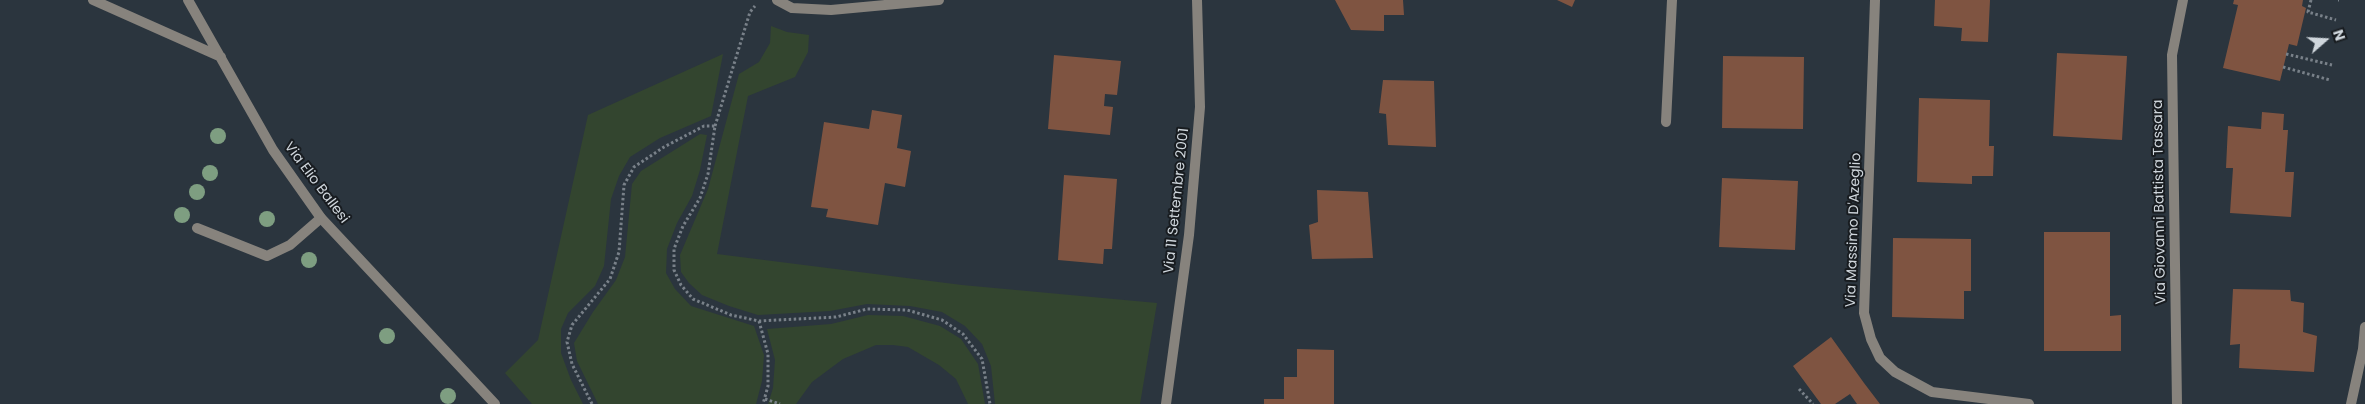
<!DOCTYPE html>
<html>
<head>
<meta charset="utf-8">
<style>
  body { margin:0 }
  #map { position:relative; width:2365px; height:404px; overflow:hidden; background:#2b353e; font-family:Poppins,sans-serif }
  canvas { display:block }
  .north { position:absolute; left:2300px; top:15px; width:50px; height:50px; -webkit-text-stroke:4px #181c20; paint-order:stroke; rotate:71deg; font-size:14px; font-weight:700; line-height:20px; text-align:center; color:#cfd6dc }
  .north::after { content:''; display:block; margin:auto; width:18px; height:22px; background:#cfd6dc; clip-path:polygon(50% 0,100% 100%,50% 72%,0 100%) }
</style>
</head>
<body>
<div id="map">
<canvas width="2365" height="404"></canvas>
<div class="north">N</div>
</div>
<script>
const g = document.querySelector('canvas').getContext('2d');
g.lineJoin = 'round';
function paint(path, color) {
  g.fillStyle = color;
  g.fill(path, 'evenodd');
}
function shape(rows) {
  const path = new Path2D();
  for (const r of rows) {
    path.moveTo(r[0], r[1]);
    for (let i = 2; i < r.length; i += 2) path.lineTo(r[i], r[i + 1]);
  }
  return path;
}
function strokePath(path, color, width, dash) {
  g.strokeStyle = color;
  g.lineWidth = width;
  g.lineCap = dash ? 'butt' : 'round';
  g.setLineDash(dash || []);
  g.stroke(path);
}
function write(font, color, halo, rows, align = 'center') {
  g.font = font + ' Poppins,sans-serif';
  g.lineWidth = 4;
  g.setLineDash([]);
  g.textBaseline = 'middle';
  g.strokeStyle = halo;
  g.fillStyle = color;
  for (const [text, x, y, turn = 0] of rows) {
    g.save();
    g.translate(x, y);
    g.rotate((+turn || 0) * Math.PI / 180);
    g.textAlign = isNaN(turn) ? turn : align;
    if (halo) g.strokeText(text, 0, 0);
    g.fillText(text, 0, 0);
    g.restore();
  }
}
paint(shape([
  [771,26,787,32,809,35,808,52,795,77,748,96,717,254,962,285,1157,303,1140,404,995,404,991,366,982,344,965,326,942,312,910,306,867,304,830,311,758,315,729,306,702,295,689,283,681,272,680,255,708,189,739,74,759,62,770,43],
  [723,54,711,116,660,138,630,157,619,176,611,199,604,266,595,286,568,313,561,329,561,353,571,380,583,404,532,404,505,373,538,340,588,115],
  [700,134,707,135,700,170,692,196,677,223,667,249,666,273,675,289,691,306,754,326,764,355,762,381,756,404,598,404,577,361,574,343,593,312,616,280,625,257,632,184,641,171],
  [868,315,903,316,940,326,961,339,978,364,985,404,968,404,956,379,939,365,908,347,893,345,876,345,843,359,812,382,796,404,768,404,773,388,775,360,767,329,831,324]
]), '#33452f');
paint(shape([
  [1335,0,1403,0,1404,15,1384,15,1384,31,1351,30],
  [1557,0,1575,0,1572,7],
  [1935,0,1990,0,1988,42,1961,41,1962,28,1934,26],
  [2234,0,2303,0,2302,6,2306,8,2297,46,2289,44,2280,81,2223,68,2238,5,2233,4],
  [2057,53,2127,56,2122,140,2053,136],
  [1054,55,1121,61,1117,95,1105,94,1104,106,1113,107,1110,135,1048,129],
  [1723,56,1804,57,1803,129,1722,128],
  [1383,80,1434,81,1436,147,1388,145,1386,114,1379,113],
  [1919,98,1990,100,1989,146,1994,146,1993,176,1972,176,1972,184,1917,182],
  [872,110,902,115,897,148,911,151,905,187,885,183,878,225,826,217,828,209,811,207,824,122,869,129],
  [2262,112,2284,114,2283,130,2288,130,2285,172,2294,172,2291,217,2230,213,2233,168,2226,168,2228,126,2261,129],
  [1064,175,1117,179,1112,249,1104,249,1103,264,1058,260],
  [1722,178,1798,181,1795,250,1719,247],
  [1317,190,1368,192,1373,258,1312,259,1309,225,1318,222],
  [2044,232,2110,232,2110,316,2121,315,2121,351,2044,351],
  [1893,238,1971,239,1971,291,1964,291,1964,319,1892,317],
  [2233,289,2290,290,2291,301,2304,303,2303,332,2317,336,2314,372,2239,368,2240,344,2230,345],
  [1831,337,1864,383,1880,404,1857,404,1850,394,1835,404,1821,404,1793,366],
  [1297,349,1334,350,1334,404,1264,404,1264,399,1284,399,1284,377,1297,377]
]), '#7f5441');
strokePath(shape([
  [2311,0,2308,12,2336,20],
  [2338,0,2339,0],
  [2286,54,2332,65],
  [2283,67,2330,80],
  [715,126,750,12,755,6],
  [759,321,768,354,768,386,763,404],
  [1799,389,1813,404],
  [765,399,780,404],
  [592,404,572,364,567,342,572,325,610,279,619,252,624,185,634,167,664,147,704,126,715,126,708,174,700,198,683,226,674,249,674,270,681,285,693,299,731,315,759,321,836,317,867,309,907,310,942,320,963,334,982,359,990,404]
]), '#798189', 3, [2.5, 2.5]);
strokePath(shape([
  [1666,122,1672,0],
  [197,228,267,256,290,245,321,218]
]), '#87837d', 10);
strokePath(shape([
  [93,0,221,57],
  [188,0,273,150,321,218,495,404],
  [777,0,792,8,831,10,939,0],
  [1875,0,1864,313,1871,339,1880,358,1895,372,1932,392,2029,404],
  [1166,404,1189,235,1200,107,1197,0],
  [2177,404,2172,55,2183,0],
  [2351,404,2363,349,2365,327]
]), '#87837d', 10);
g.fillStyle = '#7e9e81';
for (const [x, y] of [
  [218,136],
  [210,173],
  [197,192],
  [182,215],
  [267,219],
  [309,260],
  [387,336],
  [448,396]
]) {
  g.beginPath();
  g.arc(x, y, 8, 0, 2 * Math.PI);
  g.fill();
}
write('14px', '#cfd6dc', '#181c20', [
  ["Via Elio Ballesi",316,183,53],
  ["Via 11 Settembre 2001",1177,201,-84],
  ["Via Giovanni Battista Tassara",2160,202,-91],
  ["Via Massimo D'Azeglio",1854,230,-88]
]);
</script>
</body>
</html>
